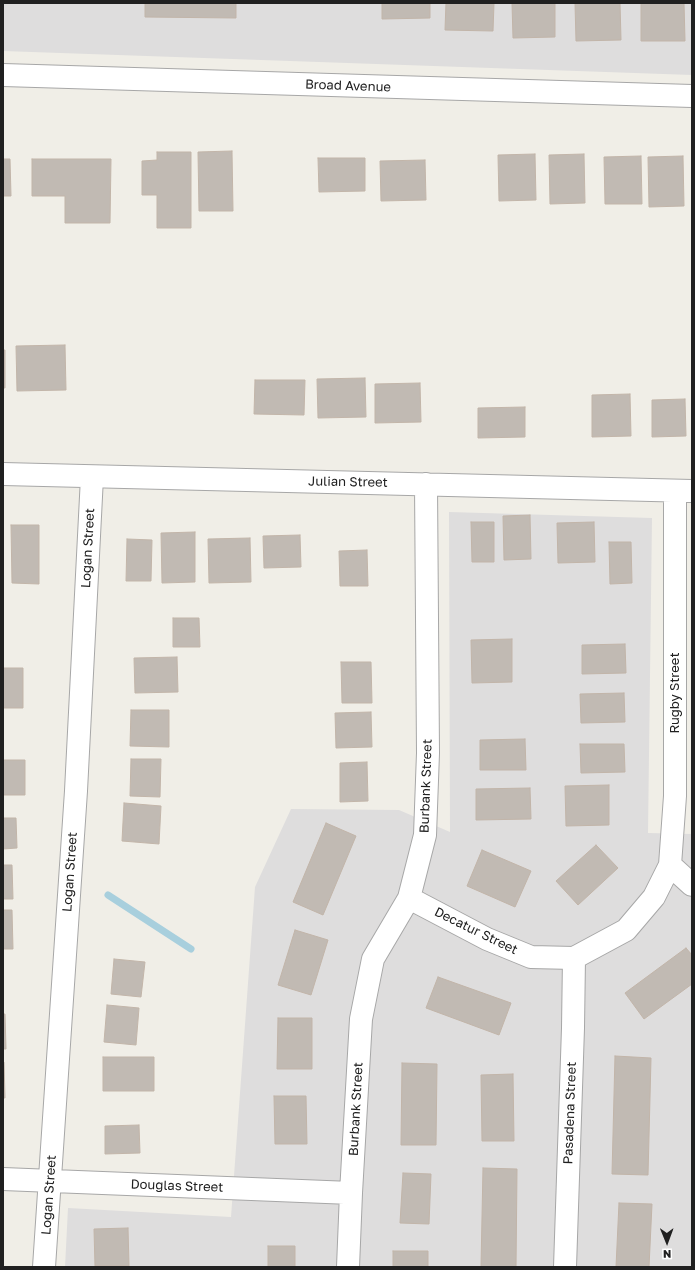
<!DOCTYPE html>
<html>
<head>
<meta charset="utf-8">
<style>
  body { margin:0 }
  #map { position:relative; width:695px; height:1270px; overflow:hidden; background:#f0eee7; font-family:"Golos Text",sans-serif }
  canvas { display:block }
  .frame { position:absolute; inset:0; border:4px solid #202020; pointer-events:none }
  .north { position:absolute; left:647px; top:1222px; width:40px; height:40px; -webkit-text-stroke:3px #fff; paint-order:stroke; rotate:179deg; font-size:11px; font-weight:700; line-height:16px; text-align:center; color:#202020 }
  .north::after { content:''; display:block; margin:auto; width:14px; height:18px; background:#202020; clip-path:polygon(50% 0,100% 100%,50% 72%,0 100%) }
</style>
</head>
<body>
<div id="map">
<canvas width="695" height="1270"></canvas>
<div class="frame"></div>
<div class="north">N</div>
</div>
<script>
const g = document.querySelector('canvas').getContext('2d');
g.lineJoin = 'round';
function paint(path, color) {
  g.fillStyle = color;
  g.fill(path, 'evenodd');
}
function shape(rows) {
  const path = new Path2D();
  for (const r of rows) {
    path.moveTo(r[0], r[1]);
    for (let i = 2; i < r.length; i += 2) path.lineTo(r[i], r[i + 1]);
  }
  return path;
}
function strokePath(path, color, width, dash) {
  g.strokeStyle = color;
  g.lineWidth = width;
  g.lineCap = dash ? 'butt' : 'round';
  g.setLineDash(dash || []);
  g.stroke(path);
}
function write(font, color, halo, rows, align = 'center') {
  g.font = font + ' "Golos Text",sans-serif';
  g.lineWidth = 3;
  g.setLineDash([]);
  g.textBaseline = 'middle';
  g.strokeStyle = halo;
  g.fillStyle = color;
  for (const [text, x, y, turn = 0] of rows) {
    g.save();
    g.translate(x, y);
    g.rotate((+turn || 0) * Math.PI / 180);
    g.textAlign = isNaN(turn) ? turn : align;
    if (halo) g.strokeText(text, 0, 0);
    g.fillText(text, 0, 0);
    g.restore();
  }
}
paint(shape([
  [3,3,692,3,692,75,3,51],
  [449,512,652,518,648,833,692,834,692,1267,65,1267,68,1208,231,1217,255,887,291,809,399,810,450,832]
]), '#dedddd');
strokePath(shape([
  [108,895,191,949]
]), '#a8cfdd', 7);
const building = shape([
  [145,3,236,3,236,18,145,17,145,3],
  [382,3,430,3,430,18,382,19,382,3],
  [446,3,494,3,493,31,445,30,446,3],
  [512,3,555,3,555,37,513,38,512,3],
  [575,3,620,3,621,40,576,41,575,3],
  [641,3,684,3,685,41,641,41,641,3],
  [232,151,233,211,199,211,198,152,232,151],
  [157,152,191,152,191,228,157,228,157,195,142,195,142,161,157,160,157,152],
  [535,154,536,200,499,201,498,155,535,154],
  [584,154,585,203,550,204,549,155,584,154],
  [641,156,642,204,605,204,604,157,641,156],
  [683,156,684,206,649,207,648,157,683,156],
  [318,158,365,158,365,191,319,192,318,158],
  [3,159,10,159,11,196,3,196,3,159],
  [32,159,111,159,110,223,65,223,65,196,32,196,32,159],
  [425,160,426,200,381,201,380,161,425,160],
  [65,345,66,390,17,391,16,346,65,345],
  [3,350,5,350,5,388,3,388,3,350],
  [365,378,366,417,318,418,317,379,365,378],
  [255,380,305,380,304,415,254,414,255,380],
  [420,383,421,422,375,423,375,384,420,383],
  [630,394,631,436,592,437,592,395,630,394],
  [685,399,686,436,652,437,652,400,685,399],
  [525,407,525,437,478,438,478,408,525,407],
  [530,515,531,559,504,560,503,516,530,515],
  [471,522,494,522,494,562,472,562,471,522],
  [594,522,595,562,558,563,557,523,594,522],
  [11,525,39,525,39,584,12,583,11,525],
  [195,532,195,582,162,583,161,533,195,532],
  [300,535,301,567,264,568,263,536,300,535],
  [250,538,251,582,209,583,208,539,250,538],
  [127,539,152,540,151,581,126,581,127,539],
  [609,542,631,542,632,583,610,584,609,542],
  [367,550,368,586,340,586,339,551,367,550],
  [173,618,199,618,200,647,173,647,173,618],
  [512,639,512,682,472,683,471,640,512,639],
  [625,644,626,673,582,674,582,645,625,644],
  [177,657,178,692,135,693,134,658,177,657],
  [341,662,371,662,372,703,342,703,341,662],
  [3,668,23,668,23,708,3,708,3,668],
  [624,693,625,722,581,723,580,694,624,693],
  [131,710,169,710,169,747,130,746,131,710],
  [371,712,372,747,336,748,335,713,371,712],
  [525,739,526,770,480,770,480,740,525,739],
  [580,744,624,744,625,772,581,773,580,744],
  [131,759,161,759,160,797,130,796,131,759],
  [3,760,25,760,25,795,3,795,3,760],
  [367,762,368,801,340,802,340,763,367,762],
  [609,785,609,825,566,826,565,786,609,785],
  [530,788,531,819,476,820,476,789,530,788],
  [124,803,161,806,159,844,122,841,124,803],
  [3,818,16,818,17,848,3,849,3,818],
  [326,823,356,836,323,915,293,902,326,823],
  [596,845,618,868,578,905,556,881,596,845],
  [482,850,531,871,515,907,467,886,482,850],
  [3,865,12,865,13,899,3,899,3,865],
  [3,910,12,910,13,949,3,949,3,910],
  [295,930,328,940,311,995,278,985,295,930],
  [686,948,692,955,692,984,644,1019,625,993,686,948],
  [114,959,145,962,141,997,111,994,114,959],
  [438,977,511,1003,499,1035,426,1008,438,977],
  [107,1005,139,1008,136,1045,104,1042,107,1005],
  [3,1014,5,1014,6,1049,3,1049,3,1014],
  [278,1018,312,1018,312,1069,277,1069,278,1018],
  [615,1056,651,1058,648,1175,612,1174,615,1056],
  [103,1057,154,1057,154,1091,103,1091,103,1057],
  [3,1062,4,1062,5,1098,3,1098,3,1062],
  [402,1063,437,1064,436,1145,401,1145,402,1063],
  [513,1074,514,1141,482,1141,481,1075,513,1074],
  [274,1096,306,1096,307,1144,275,1144,274,1096],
  [139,1125,140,1153,105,1154,105,1126,139,1125],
  [483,1168,517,1169,516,1267,481,1267,483,1168],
  [403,1173,431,1174,429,1224,400,1223,403,1173],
  [619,1203,652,1204,649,1267,616,1267,619,1203],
  [128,1228,129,1266,95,1266,94,1229,128,1228],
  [268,1246,295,1246,295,1267,268,1267,268,1246],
  [393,1251,428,1251,428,1267,393,1267,393,1251]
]);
paint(building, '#c1bab3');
strokePath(building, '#c2b5a9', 1);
const minor = shape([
  [3,75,692,96],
  [3,474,692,491],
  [675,491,675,796,670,865,692,885],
  [409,898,487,939,531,957,574,958,626,930,654,897,670,865],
  [3,1179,351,1193],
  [44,1267,76,791,92,477],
  [348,1267,351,1193,361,1019,373,959,409,898,425,835,428,753,426,484],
  [565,1267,573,1028,574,958]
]);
strokePath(minor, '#a7a7a7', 24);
strokePath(minor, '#fff', 22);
write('13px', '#202020', '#fff', [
  ["Broad Avenue",348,86,2],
  ["Julian Street",348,482,1],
  ["Logan Street",88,548,-87],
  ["Rugby Street",675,693,-90],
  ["Burbank Street",426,786,-88],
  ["Logan Street",70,872,-86],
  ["Decatur Street",476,931,26],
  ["Burbank Street",356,1109,-87],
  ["Pasadena Street",570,1113,-88],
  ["Douglas Street",177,1186,2],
  ["Logan Street",49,1195,-86]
]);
</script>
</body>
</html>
